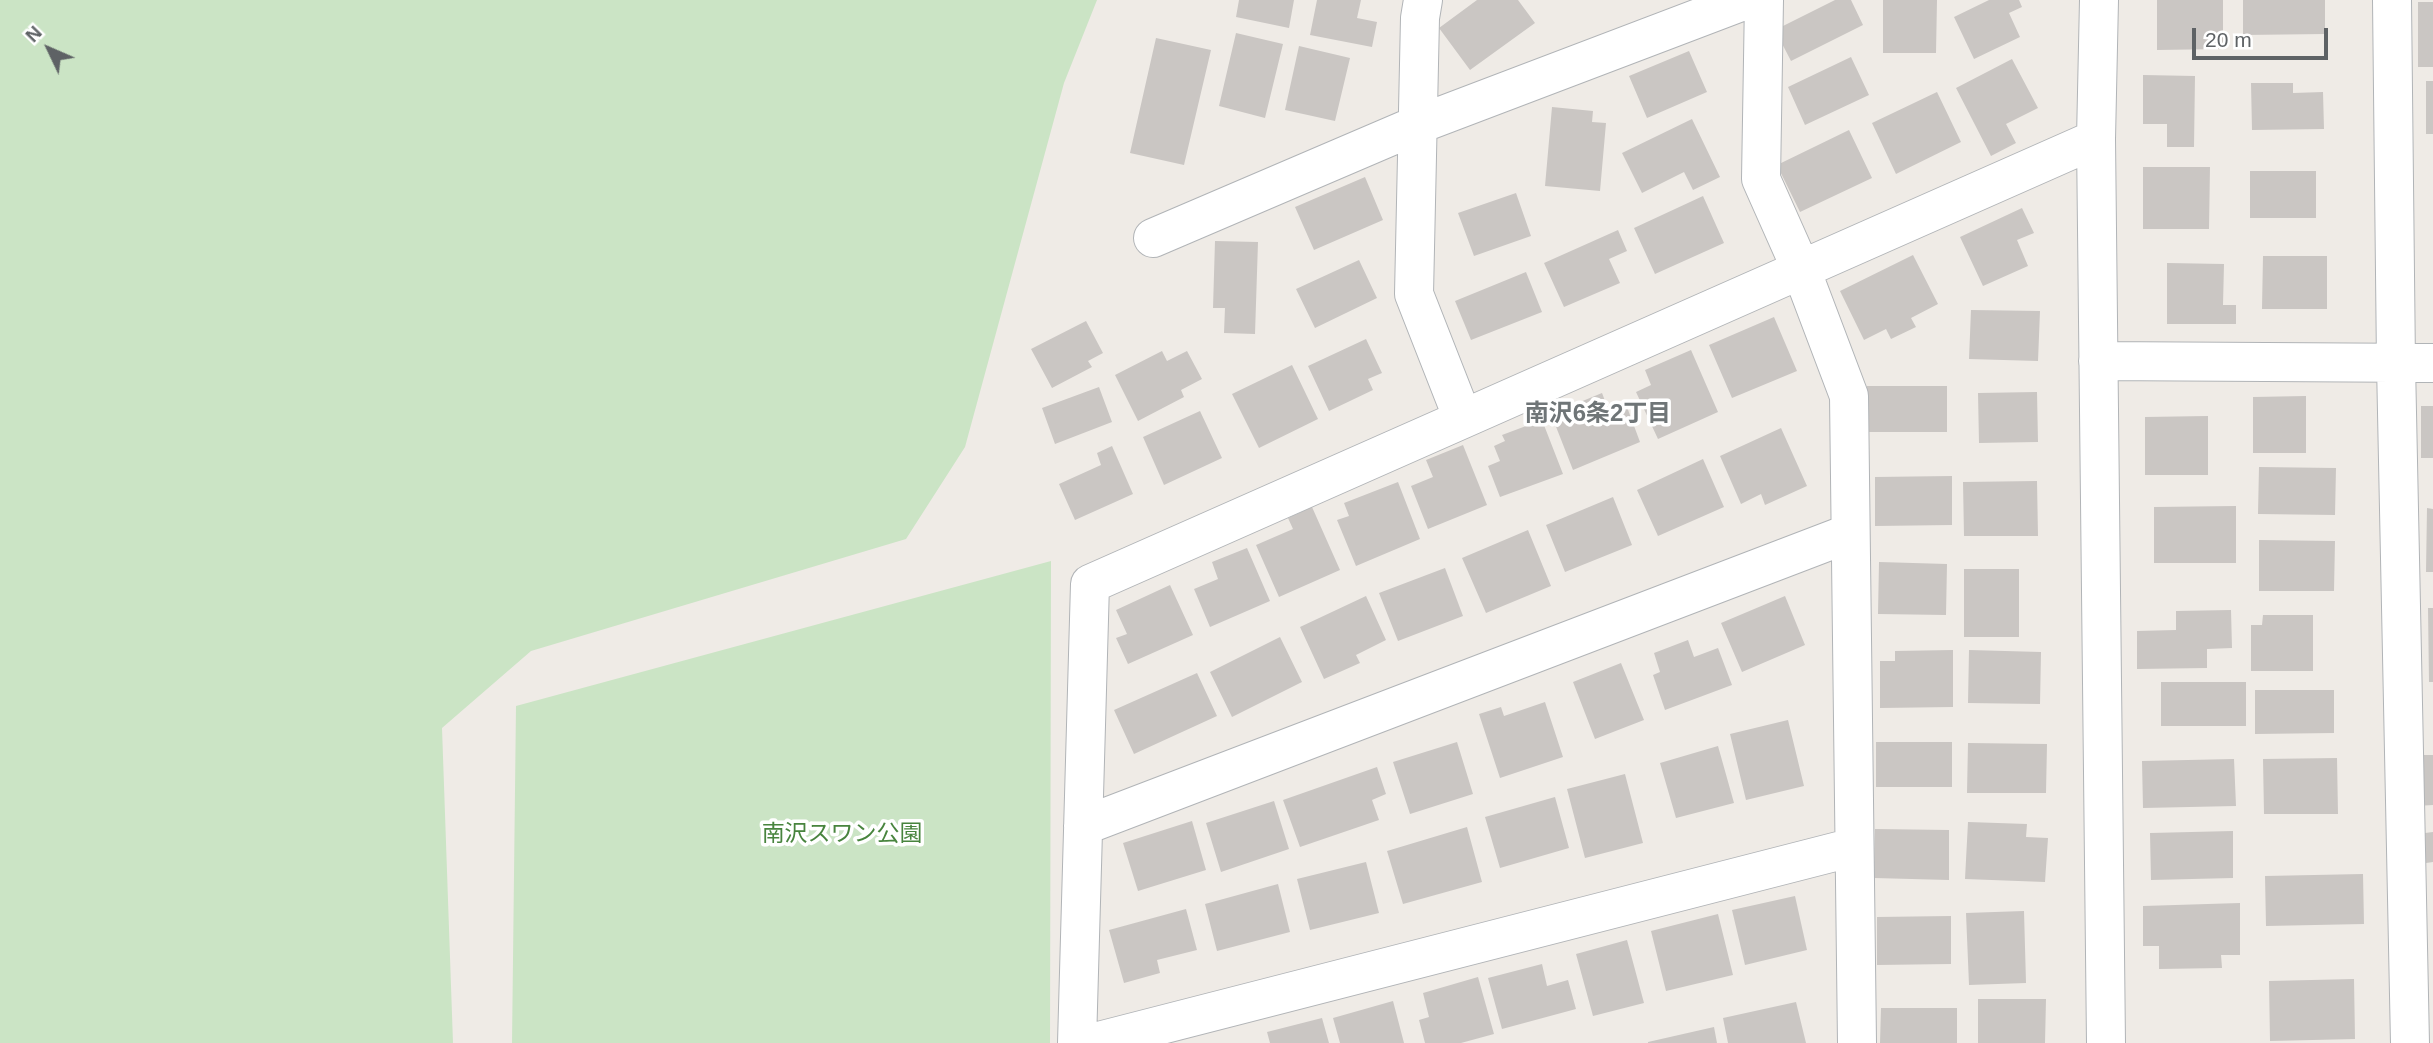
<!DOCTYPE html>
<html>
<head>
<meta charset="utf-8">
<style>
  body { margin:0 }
  #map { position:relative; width:2433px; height:1043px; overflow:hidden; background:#efebe6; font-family:Helvetica,sans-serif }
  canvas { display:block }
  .north { position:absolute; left:14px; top:14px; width:70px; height:70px; -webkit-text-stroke:5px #fff; paint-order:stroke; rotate:314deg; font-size:19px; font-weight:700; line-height:28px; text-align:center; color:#5e6265 }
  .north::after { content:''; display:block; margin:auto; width:24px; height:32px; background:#5e6265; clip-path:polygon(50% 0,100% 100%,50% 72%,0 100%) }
  .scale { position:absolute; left:2192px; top:28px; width:136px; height:32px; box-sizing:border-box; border:4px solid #5e6265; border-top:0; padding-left:9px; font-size:21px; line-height:24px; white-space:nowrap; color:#5e6265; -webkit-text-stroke:5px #fff; paint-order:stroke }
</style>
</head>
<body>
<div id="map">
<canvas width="2433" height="1043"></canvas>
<div class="north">N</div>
<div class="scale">20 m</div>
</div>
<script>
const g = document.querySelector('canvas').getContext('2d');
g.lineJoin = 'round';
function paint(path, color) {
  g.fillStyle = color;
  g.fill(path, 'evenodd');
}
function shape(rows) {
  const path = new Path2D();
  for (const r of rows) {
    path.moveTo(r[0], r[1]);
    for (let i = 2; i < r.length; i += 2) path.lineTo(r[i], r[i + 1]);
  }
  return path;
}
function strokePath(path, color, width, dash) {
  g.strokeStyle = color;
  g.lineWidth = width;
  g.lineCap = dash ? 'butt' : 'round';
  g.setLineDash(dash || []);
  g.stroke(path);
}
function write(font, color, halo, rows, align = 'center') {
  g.font = font + ' Helvetica,"Noto Sans JP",sans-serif';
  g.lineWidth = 7;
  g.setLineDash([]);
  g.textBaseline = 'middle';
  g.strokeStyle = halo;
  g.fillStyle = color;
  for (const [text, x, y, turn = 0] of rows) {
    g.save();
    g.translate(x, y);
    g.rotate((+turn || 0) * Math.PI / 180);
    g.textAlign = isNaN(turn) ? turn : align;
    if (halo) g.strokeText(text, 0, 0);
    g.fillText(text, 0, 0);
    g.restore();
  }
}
paint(shape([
  [0,0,1097,0,1064,83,965,447,906,539,531,651,442,728,453,1043,0,1043],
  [1051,561,1050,1043,512,1043,516,706]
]), '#cbe4c5');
paint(shape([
  [1239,0,1294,0,1289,28,1236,17],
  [1317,0,1361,0,1357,18,1377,22,1372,47,1310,35],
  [1477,0,1518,0,1535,23,1470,70,1439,28],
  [1835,0,1851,0,1863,25,1791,61,1775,30],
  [1883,0,1937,0,1936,53,1883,53],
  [1989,0,2019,0,2022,7,2009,13,2020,37,1974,59,1954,17],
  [2157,0,2223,0,2223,49,2157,50],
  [2243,0,2325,0,2325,34,2243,35],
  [2418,2,2433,2,2433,67,2418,67],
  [1236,33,1283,44,1265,118,1219,106],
  [1156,38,1211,50,1184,165,1130,153],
  [1299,46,1350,58,1335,121,1285,110],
  [1689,51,1707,92,1647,118,1629,76],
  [1851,57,1869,95,1805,125,1788,87],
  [2012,59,2038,108,2006,124,2016,143,1991,156,1956,88],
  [2143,75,2195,76,2194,147,2167,147,2167,124,2143,124],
  [2426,81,2433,81,2433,134,2426,134],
  [2251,83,2293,83,2293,93,2323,92,2324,129,2252,130],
  [1937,92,1961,142,1896,174,1872,123],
  [1552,107,1593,111,1592,122,1606,123,1600,191,1545,186],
  [1692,119,1720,177,1693,190,1684,172,1642,193,1622,153],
  [1849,130,1872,178,1800,212,1777,165],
  [2143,167,2210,167,2209,229,2143,229],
  [2250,171,2316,171,2316,218,2250,218],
  [1365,177,1383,220,1314,250,1295,207],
  [1516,193,1531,236,1474,256,1458,213],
  [1703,196,1724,243,1655,274,1634,228],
  [2022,208,2034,233,2017,240,2028,266,1983,286,1960,237],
  [1618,230,1627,251,1609,259,1620,283,1564,307,1544,263],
  [1215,241,1258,242,1255,334,1224,333,1225,308,1213,308],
  [1913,255,1938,304,1911,318,1916,327,1891,339,1886,329,1864,340,1840,291],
  [2263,256,2327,256,2327,309,2262,309],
  [1359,260,1377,298,1315,328,1296,289],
  [2167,263,2224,264,2223,305,2236,305,2236,324,2167,324],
  [1526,272,1542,312,1471,340,1455,301],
  [1971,310,2040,311,2038,361,1969,359],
  [1774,317,1797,371,1732,398,1709,345],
  [1086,321,1103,353,1088,361,1092,367,1052,388,1031,349],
  [1366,339,1382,373,1368,379,1373,390,1329,411,1308,366],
  [1691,350,1718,412,1658,439,1636,392,1651,385,1645,370],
  [1162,351,1167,361,1187,351,1202,379,1181,390,1184,397,1138,421,1115,375],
  [1292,365,1318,419,1259,448,1232,394],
  [1867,386,1947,386,1947,432,1867,432],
  [1099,387,1112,422,1055,444,1042,408],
  [2037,392,2038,442,1979,443,1978,393],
  [1602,393,1610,414,1627,407,1640,442,1573,470,1551,414],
  [2306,396,2306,453,2253,453,2253,397],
  [2421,406,2433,406,2433,458,2421,458],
  [1200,411,1222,458,1164,485,1143,437],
  [2208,416,2208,475,2145,475,2145,417],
  [1542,420,1563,474,1500,497,1488,466,1500,461,1494,446,1505,441,1502,435],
  [1781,428,1807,486,1765,505,1761,494,1741,504,1720,456],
  [1463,445,1487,505,1428,529,1411,486,1433,477,1426,460],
  [1112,446,1133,494,1075,520,1059,484,1101,465,1097,453],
  [1703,459,1724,507,1658,536,1637,490],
  [2259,467,2336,468,2335,515,2258,514],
  [1952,476,1952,525,1875,526,1875,477],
  [2037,481,2038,536,1964,536,1963,482],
  [1398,482,1420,539,1356,566,1337,520,1349,516,1344,503],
  [1613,497,1632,545,1565,572,1546,525],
  [2236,506,2236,563,2154,563,2154,507],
  [1312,507,1340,570,1279,597,1256,545,1293,529,1288,518],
  [2427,508,2433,509,2433,572,2426,572],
  [1528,530,1551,586,1486,613,1462,558],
  [2259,540,2335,541,2334,591,2259,591],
  [1247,548,1270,601,1210,627,1194,589,1218,579,1212,562],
  [1879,562,1947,564,1946,615,1878,614],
  [1445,568,1463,616,1398,641,1379,593],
  [1964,569,2019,569,2019,637,1964,637],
  [1170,585,1193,635,1128,664,1116,638,1127,634,1116,610],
  [1366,596,1386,640,1356,655,1360,663,1324,679,1300,627],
  [1785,596,1805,645,1742,672,1721,623],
  [2428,608,2433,608,2433,682,2429,682],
  [2231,610,2232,648,2207,649,2207,668,2137,669,2137,631,2176,630,2176,611],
  [2263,615,2313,615,2313,671,2251,671,2251,625,2262,625],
  [1280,637,1302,682,1232,717,1210,672],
  [1688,640,1694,657,1718,648,1732,685,1665,710,1653,675,1660,672,1654,653],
  [1953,650,1953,707,1880,708,1880,661,1895,661,1895,651],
  [1969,650,2041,652,2040,704,1968,703],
  [1621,663,1644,720,1595,739,1573,682],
  [1197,673,1217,716,1134,754,1114,710],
  [2161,682,2246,682,2246,726,2161,726],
  [2255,690,2334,690,2334,733,2255,734],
  [1545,702,1563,757,1500,778,1479,714,1501,707,1504,716],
  [1788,720,1804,786,1746,800,1730,734],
  [1457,742,1473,794,1410,814,1393,762],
  [1876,742,1952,742,1952,787,1876,787],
  [1968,743,2047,744,2046,793,1967,793],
  [1718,746,1734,803,1676,818,1660,763],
  [2415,755,2433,755,2433,805,2416,806],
  [2337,758,2338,814,2264,814,2263,759],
  [2234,759,2236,806,2143,808,2142,761],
  [1377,767,1386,794,1372,800,1379,820,1300,847,1283,800],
  [1625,774,1643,843,1585,858,1567,789],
  [1555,797,1569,848,1500,868,1485,817],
  [1274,801,1289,849,1221,872,1206,823],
  [1192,821,1206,870,1138,891,1123,843],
  [1968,822,2027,824,2026,837,2048,838,2045,882,1965,879],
  [1467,827,1482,882,1403,904,1387,851],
  [1875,829,1949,830,1949,880,1874,878],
  [2233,831,2233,878,2151,880,2150,833],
  [2433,832,2433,862,2426,863,2425,833],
  [1366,862,1379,913,1310,930,1297,879],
  [2363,874,2364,924,2266,926,2265,876],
  [1278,884,1290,932,1217,951,1205,904],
  [1795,896,1807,950,1745,965,1732,910],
  [2240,903,2240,955,2221,955,2222,968,2159,969,2159,946,2143,946,2143,906],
  [1186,909,1197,950,1157,960,1160,973,1124,983,1109,930],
  [2024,911,2026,983,1969,985,1966,913],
  [1718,914,1733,975,1666,991,1651,931],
  [1951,916,1951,964,1877,965,1877,917],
  [1627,940,1644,1003,1593,1016,1576,954],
  [1542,964,1547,986,1568,980,1576,1009,1502,1029,1488,978],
  [1478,977,1494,1034,1461,1043,1425,1043,1419,1020,1429,1017,1423,993],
  [2354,979,2355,1039,2270,1041,2269,981],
  [1978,999,2046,999,2045,1043,1978,1043],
  [1393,1001,1404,1043,1340,1043,1333,1018],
  [1796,1002,1806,1043,1728,1043,1723,1018],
  [1881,1008,1957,1008,1957,1043,1880,1043],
  [1322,1018,1329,1043,1270,1043,1267,1032],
  [1714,1027,1717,1043,1648,1043,1648,1042]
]), '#cac6c3');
const minor = shape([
  [1423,0,1420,18,1414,294,1463,419],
  [1764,0,1761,179,1801,269,1849,396,1857,1043],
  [2099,0,2096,139,2106,1043],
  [2392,0,2396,364,2410,1043],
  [1153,238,1417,125,1746,0],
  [2098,361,2433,363],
  [1083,826,1850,533],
  [1077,1043,1090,584,2096,139],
  [1091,1043,1854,847]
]);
strokePath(minor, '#b1b4b7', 40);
strokePath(minor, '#fff', 38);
write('23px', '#48843e', '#fff', [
  ["南沢スワン公園",842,835]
]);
write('bold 24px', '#6f7577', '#fff', [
  ["南沢6条2丁目",1598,414]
]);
</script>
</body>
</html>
